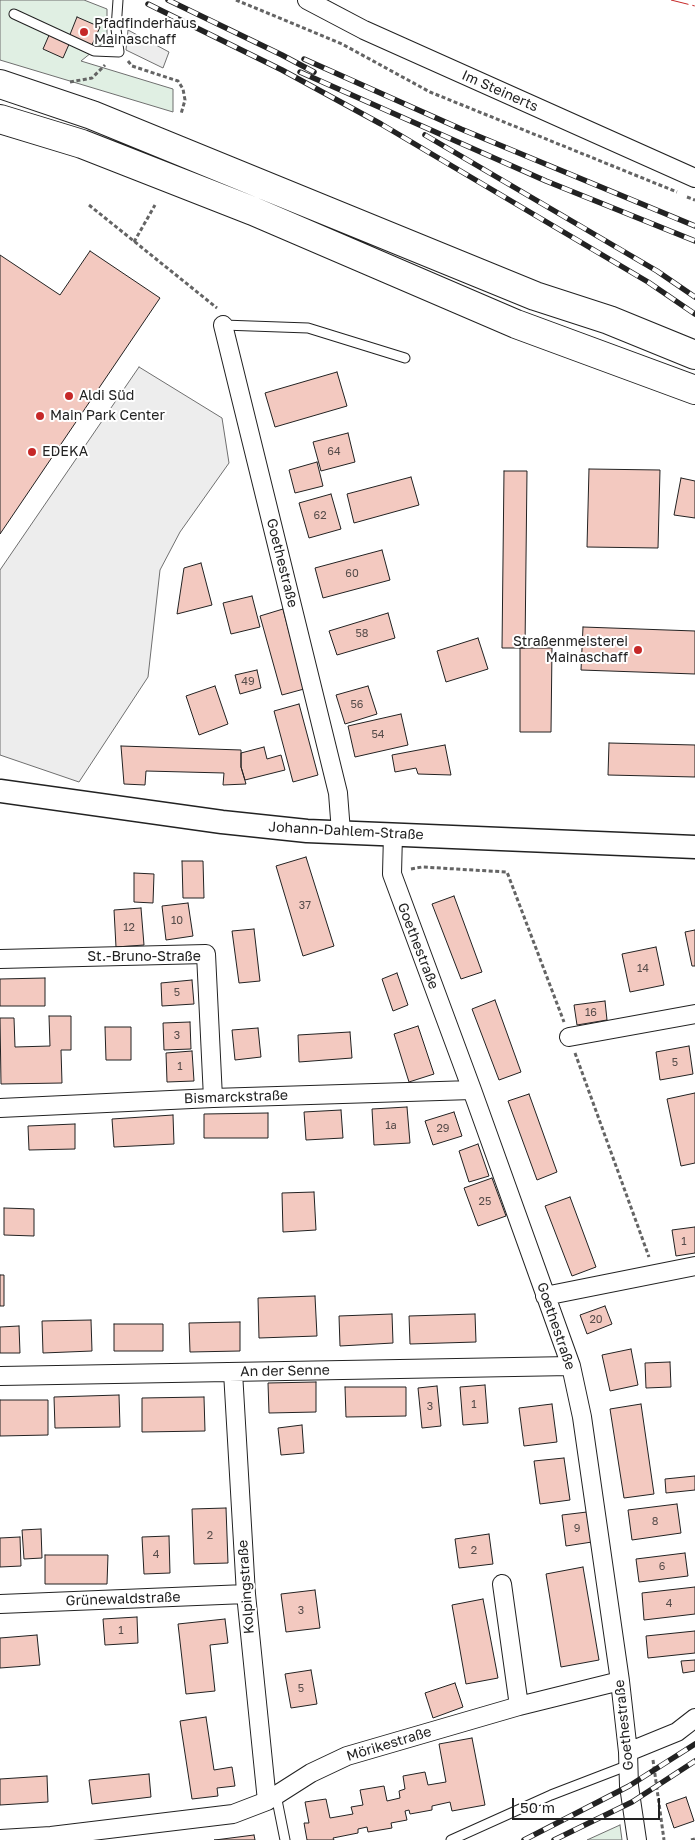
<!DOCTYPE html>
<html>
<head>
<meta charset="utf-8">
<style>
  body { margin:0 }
  #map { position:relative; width:695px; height:1840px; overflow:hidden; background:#fff; font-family:"Golos Text",sans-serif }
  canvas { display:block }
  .scale { position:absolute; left:512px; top:1798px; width:148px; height:22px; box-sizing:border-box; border:2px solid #222; border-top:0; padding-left:6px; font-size:15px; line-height:18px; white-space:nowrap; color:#222; -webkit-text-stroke:4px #fff; paint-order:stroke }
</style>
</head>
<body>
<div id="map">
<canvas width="695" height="1840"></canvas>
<div class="scale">50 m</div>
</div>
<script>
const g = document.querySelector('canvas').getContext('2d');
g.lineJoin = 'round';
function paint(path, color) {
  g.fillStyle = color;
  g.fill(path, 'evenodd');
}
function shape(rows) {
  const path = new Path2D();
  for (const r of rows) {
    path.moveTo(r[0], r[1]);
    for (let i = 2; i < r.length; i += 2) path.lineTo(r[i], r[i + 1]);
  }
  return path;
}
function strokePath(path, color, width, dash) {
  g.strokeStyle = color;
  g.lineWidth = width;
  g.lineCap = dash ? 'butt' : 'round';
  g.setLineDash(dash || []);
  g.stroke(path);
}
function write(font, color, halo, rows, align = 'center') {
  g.font = font + ' "Golos Text",sans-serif';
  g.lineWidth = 4;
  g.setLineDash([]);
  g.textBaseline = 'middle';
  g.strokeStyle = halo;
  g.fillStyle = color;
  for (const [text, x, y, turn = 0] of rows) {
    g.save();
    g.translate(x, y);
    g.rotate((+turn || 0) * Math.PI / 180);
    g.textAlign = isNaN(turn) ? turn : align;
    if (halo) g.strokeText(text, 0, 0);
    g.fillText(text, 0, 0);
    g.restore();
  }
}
const green = shape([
  [0,0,84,0,107,9,107,40,81,61,173,89,173,112,0,60,0,0],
  [620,1825,622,1840,587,1840,620,1825]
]);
paint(green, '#e0efe3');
strokePath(green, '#6f6f6f', 1);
const parking = shape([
  [128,30,169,52,163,68,126,50,128,30],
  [139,367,222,418,229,463,180,532,160,570,148,677,79,782,0,755,0,570,139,367]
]);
paint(parking, '#ededed');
strokePath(parking, '#6f6f6f', 1);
const building = shape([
  [77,17,100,27,91,47,69,37,77,17],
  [50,33,70,42,63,58,43,49,50,33],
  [90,251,160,298,0,534,0,255,60,295,90,251],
  [337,372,347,406,275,427,265,393,337,372],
  [348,433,355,462,321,471,313,442,348,433],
  [317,462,323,486,295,493,289,470,317,462],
  [589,469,660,470,658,548,587,547,589,469],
  [504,471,527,471,525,648,502,648,504,471],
  [411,477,419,505,354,523,347,494,411,477],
  [681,478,695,481,695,518,674,515,681,478],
  [331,494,341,529,309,538,299,503,331,494],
  [382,550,390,580,323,598,315,568,382,550],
  [201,563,212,605,177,614,184,568,201,563],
  [252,596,260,627,231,634,223,603,252,596],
  [283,609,304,689,282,695,260,616,283,609],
  [388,613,395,638,337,655,329,631,388,613],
  [583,627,695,631,695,674,581,670,583,627],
  [478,638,488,669,446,682,437,651,478,638],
  [520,648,552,648,551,732,520,732,520,648],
  [257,670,261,688,240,694,235,675,257,670],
  [215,686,228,724,199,735,186,696,215,686],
  [368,686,377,714,345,724,336,695,368,686],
  [299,704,318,775,293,782,274,711,299,704],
  [401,714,408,745,355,757,348,726,401,714],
  [609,743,695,745,695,777,608,775,609,743],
  [445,745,451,775,418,774,416,768,395,772,392,755,445,745],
  [121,746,241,750,241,767,246,784,223,785,224,773,146,771,145,785,124,784,121,746],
  [264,747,267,759,281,755,285,770,245,780,241,767,241,753,264,747],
  [306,857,334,946,303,956,276,866,306,857],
  [182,861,203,861,204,898,183,898,182,861],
  [134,873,154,874,153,903,134,902,134,873],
  [454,896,482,972,461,979,432,904,454,896],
  [188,903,193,936,166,940,162,906,188,903],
  [141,908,144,945,116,947,114,910,141,908],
  [254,929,260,981,239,983,232,931,254,929],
  [695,930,695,966,692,966,685,932,695,930],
  [656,947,664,985,630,992,622,954,656,947],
  [397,973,408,1005,393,1011,382,979,397,973],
  [45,978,45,1006,0,1006,0,979,45,978],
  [192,980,194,1004,162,1006,161,983,192,980],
  [495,1000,521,1072,499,1080,472,1009,495,1000],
  [605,1001,607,1020,577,1025,574,1005,605,1001],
  [49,1016,71,1016,71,1050,61,1050,62,1083,1,1084,0,1018,14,1018,15,1047,50,1046,49,1016],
  [190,1022,191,1049,164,1050,163,1023,190,1022],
  [418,1026,434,1074,409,1082,394,1034,418,1026],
  [105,1027,131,1027,131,1060,106,1060,105,1027],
  [258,1028,261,1057,235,1060,232,1030,258,1028],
  [350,1032,352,1058,299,1062,298,1035,350,1032],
  [689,1046,693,1074,660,1080,656,1052,689,1046],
  [192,1051,194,1081,167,1082,166,1053,192,1051],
  [695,1093,695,1163,681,1166,667,1099,695,1093],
  [529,1094,557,1172,537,1180,508,1101,529,1094],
  [407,1107,410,1143,374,1145,372,1109,407,1107],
  [341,1110,343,1138,306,1140,304,1112,341,1110],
  [454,1112,462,1136,433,1145,425,1121,454,1112],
  [268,1113,268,1138,204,1138,204,1114,268,1113],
  [173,1115,174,1144,114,1147,112,1119,173,1115],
  [75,1124,75,1149,29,1150,28,1126,75,1124],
  [478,1144,489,1176,469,1182,459,1151,478,1144],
  [492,1178,506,1216,478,1226,464,1188,492,1178],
  [314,1192,316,1230,283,1232,282,1193,314,1192],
  [570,1197,596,1267,572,1276,545,1206,570,1197],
  [4,1208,34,1209,34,1236,4,1235,4,1208],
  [695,1227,695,1253,676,1256,672,1230,695,1227],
  [0,1275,4,1275,4,1306,0,1306,0,1275],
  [315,1296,317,1336,259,1338,258,1298,315,1296],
  [605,1306,612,1324,587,1334,580,1315,605,1306],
  [392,1314,393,1343,340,1346,339,1316,392,1314],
  [475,1314,476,1342,410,1344,409,1316,475,1314],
  [91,1320,92,1351,43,1353,42,1321,91,1320],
  [240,1322,240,1351,190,1352,189,1323,240,1322],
  [114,1324,163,1324,163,1351,114,1351,114,1324],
  [19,1326,20,1353,0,1353,0,1327,19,1326],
  [631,1349,638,1385,610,1391,602,1355,631,1349],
  [670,1362,671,1387,646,1388,645,1363,670,1362],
  [316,1382,316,1412,269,1413,268,1383,316,1382],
  [485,1385,488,1423,463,1425,460,1387,485,1385],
  [437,1386,441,1426,422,1428,418,1388,437,1386],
  [345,1387,406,1387,406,1416,346,1417,345,1387],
  [119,1395,120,1427,55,1428,54,1397,119,1395],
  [204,1397,205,1431,142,1432,142,1398,204,1397],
  [0,1400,48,1400,48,1435,0,1436,0,1400],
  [552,1404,557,1442,524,1446,519,1408,552,1404],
  [641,1404,654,1494,624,1498,610,1409,641,1404],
  [302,1425,304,1453,281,1455,278,1428,302,1425],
  [564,1458,570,1500,540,1504,534,1461,564,1458],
  [695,1476,695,1490,666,1493,665,1479,695,1476],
  [677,1504,681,1533,632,1540,628,1510,677,1504],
  [226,1508,228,1563,194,1564,192,1509,226,1508],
  [587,1512,592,1542,566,1546,562,1515,587,1512],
  [41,1529,42,1558,24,1559,22,1530,41,1529],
  [489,1534,493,1564,459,1568,455,1539,489,1534],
  [169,1536,170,1573,144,1574,142,1537,169,1536],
  [20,1537,21,1566,0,1567,0,1538,20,1537],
  [685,1553,688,1576,639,1582,636,1559,685,1553],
  [45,1555,108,1555,107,1584,45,1584,45,1555],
  [583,1567,599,1660,561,1667,546,1574,583,1567],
  [695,1587,695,1614,644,1620,642,1593,695,1587],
  [315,1590,320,1628,286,1632,281,1594,315,1590],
  [483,1599,498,1678,466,1684,452,1605,483,1599],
  [137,1617,138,1643,105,1645,103,1619,137,1617],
  [225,1619,228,1643,210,1645,215,1691,186,1694,178,1624,225,1619],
  [695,1631,695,1653,648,1658,646,1636,695,1631],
  [37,1635,40,1665,0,1668,0,1638,37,1635],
  [695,1660,695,1671,683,1673,681,1661,695,1660],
  [311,1670,317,1704,291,1708,285,1674,311,1670],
  [455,1683,463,1707,433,1718,425,1693,455,1683],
  [206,1717,214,1770,232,1767,235,1786,217,1788,218,1796,192,1799,180,1721,206,1717],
  [472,1738,485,1805,452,1811,450,1802,432,1806,432,1810,410,1814,409,1810,405,1811,407,1820,391,1823,392,1828,368,1832,367,1827,358,1829,358,1833,333,1838,334,1840,307,1840,304,1823,309,1823,305,1802,326,1799,330,1818,353,1814,351,1807,363,1805,360,1790,384,1786,387,1801,400,1798,399,1791,405,1789,403,1776,425,1772,428,1785,446,1782,439,1744,472,1738],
  [149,1774,151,1797,92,1804,89,1780,149,1774],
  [47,1776,48,1802,0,1805,0,1779,47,1776],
  [686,1797,694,1821,674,1828,666,1804,686,1797],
  [254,1835,255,1840,214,1840,215,1840,254,1835]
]);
paint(building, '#f3c9c0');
strokePath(building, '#222', 1);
const service = shape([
  [14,14,94,51,119,52,116,29,118,0],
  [223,325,308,328,405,358],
  [276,1795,285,1840],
  [451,1840,551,1795,629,1765]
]);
const minor = shape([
  [307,0,364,30,695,178],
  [223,325,338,793,341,832],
  [393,834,392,874,472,1090,571,1366,582,1417,620,1681,628,1752,629,1786,637,1840],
  [0,959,206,954,213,1098],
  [569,1037,695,1014],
  [0,1108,213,1098,472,1090],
  [545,1296,695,1266],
  [233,1372,246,1594,267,1801],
  [0,1376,571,1366],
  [502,1584,519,1706],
  [0,1604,246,1594],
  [628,1752,677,1732,695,1718],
  [0,1839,51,1836,233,1814,267,1801,311,1773,347,1756,519,1706,620,1681]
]);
const tertiary = shape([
  [0,791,222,822,307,831,695,847]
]);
const trunk = shape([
  [0,84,92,115,535,296,609,320,695,355],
  [0,119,82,144,253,211,516,324,695,390]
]);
strokePath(service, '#222', 11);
strokePath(minor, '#222', 20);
strokePath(tertiary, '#222', 25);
strokePath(trunk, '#222', 30);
strokePath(shape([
  [236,0,342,44,430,92,677,192],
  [128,61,132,66,178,81,183,89,185,100,181,114],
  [70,82,92,78,105,65],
  [687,197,695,200],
  [89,205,217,308],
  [134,242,155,205],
  [411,869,422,867,507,872,564,1022],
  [575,1053,649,1257],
  [653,1760,664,1840],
  [691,1840,695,1839]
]), '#646464', 3, [4, 2.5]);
strokePath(service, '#fff', 9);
strokePath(minor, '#fff', 18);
strokePath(tertiary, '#fff', 22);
strokePath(trunk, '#fff', 28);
const rail = shape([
  [168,0,282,55,314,72],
  [148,4,282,70,381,124,648,282,695,314],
  [304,59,461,129,695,226],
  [300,72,546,181,695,241],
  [425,135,657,271,695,297],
  [524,1840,629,1786,695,1744],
  [554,1840,632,1802,695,1761]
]);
strokePath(rail, '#222', 5.5);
strokePath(rail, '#fff', 4, [11]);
strokePath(shape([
  [671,0,695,6]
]), '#c62828', 1, [18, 4, 2.5, 4]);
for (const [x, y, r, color] of [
  [84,32,5,"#c62828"],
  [69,396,5,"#c62828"],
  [40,416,5,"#c62828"],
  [32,452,5,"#c62828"],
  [638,650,5,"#c62828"]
]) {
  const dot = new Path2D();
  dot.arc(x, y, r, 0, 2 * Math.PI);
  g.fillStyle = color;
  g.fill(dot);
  strokePath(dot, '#fff', 2);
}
write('11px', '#564c4a', null, [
  ["64",334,452],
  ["62",320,516],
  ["60",352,574],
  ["58",362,634],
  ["49",248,682],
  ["56",357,705],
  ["54",378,735],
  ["37",305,906],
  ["10",177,921],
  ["12",129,928],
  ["14",643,969],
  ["5",177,993],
  ["16",591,1013],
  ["3",177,1036],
  ["5",675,1063],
  ["1",180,1067],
  ["1a",391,1126],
  ["29",443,1129],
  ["25",485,1202],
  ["1",684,1242],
  ["20",596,1320],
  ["1",474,1405],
  ["3",430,1407],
  ["8",655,1522],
  ["9",577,1529],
  ["2",210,1536],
  ["2",474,1551],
  ["4",156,1555],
  ["6",662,1567],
  ["4",669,1604],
  ["3",301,1611],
  ["1",121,1631],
  ["5",301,1689]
]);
write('14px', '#222', '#fff', [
  ["Pfadfinderhaus",94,24],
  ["Mainaschaff",94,40],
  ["Aldi Süd",79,396],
  ["Main Park Center",50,416],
  ["EDEKA",42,452],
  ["Straßenmeisterei",628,642,"right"],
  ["Mainaschaff",628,658,"right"]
], 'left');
write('14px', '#222', '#fff', [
  ["Im Steinerts",500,91,24],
  ["Goethestraße",282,563,76],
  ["Johann-Dahlem-Straße",346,831,3],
  ["Goethestraße",418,946,69],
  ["St.-Bruno-Straße",144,957],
  ["Bismarckstraße",236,1097,-2],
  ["Goethestraße",556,1326,71],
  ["An der Senne",285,1371,-1],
  ["Kolpingstraße",246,1587,-94],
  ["Grünewaldstraße",123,1599,-2],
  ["Goethestraße",624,1725,-96],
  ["Mörikestraße",389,1744,-17]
]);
</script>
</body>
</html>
